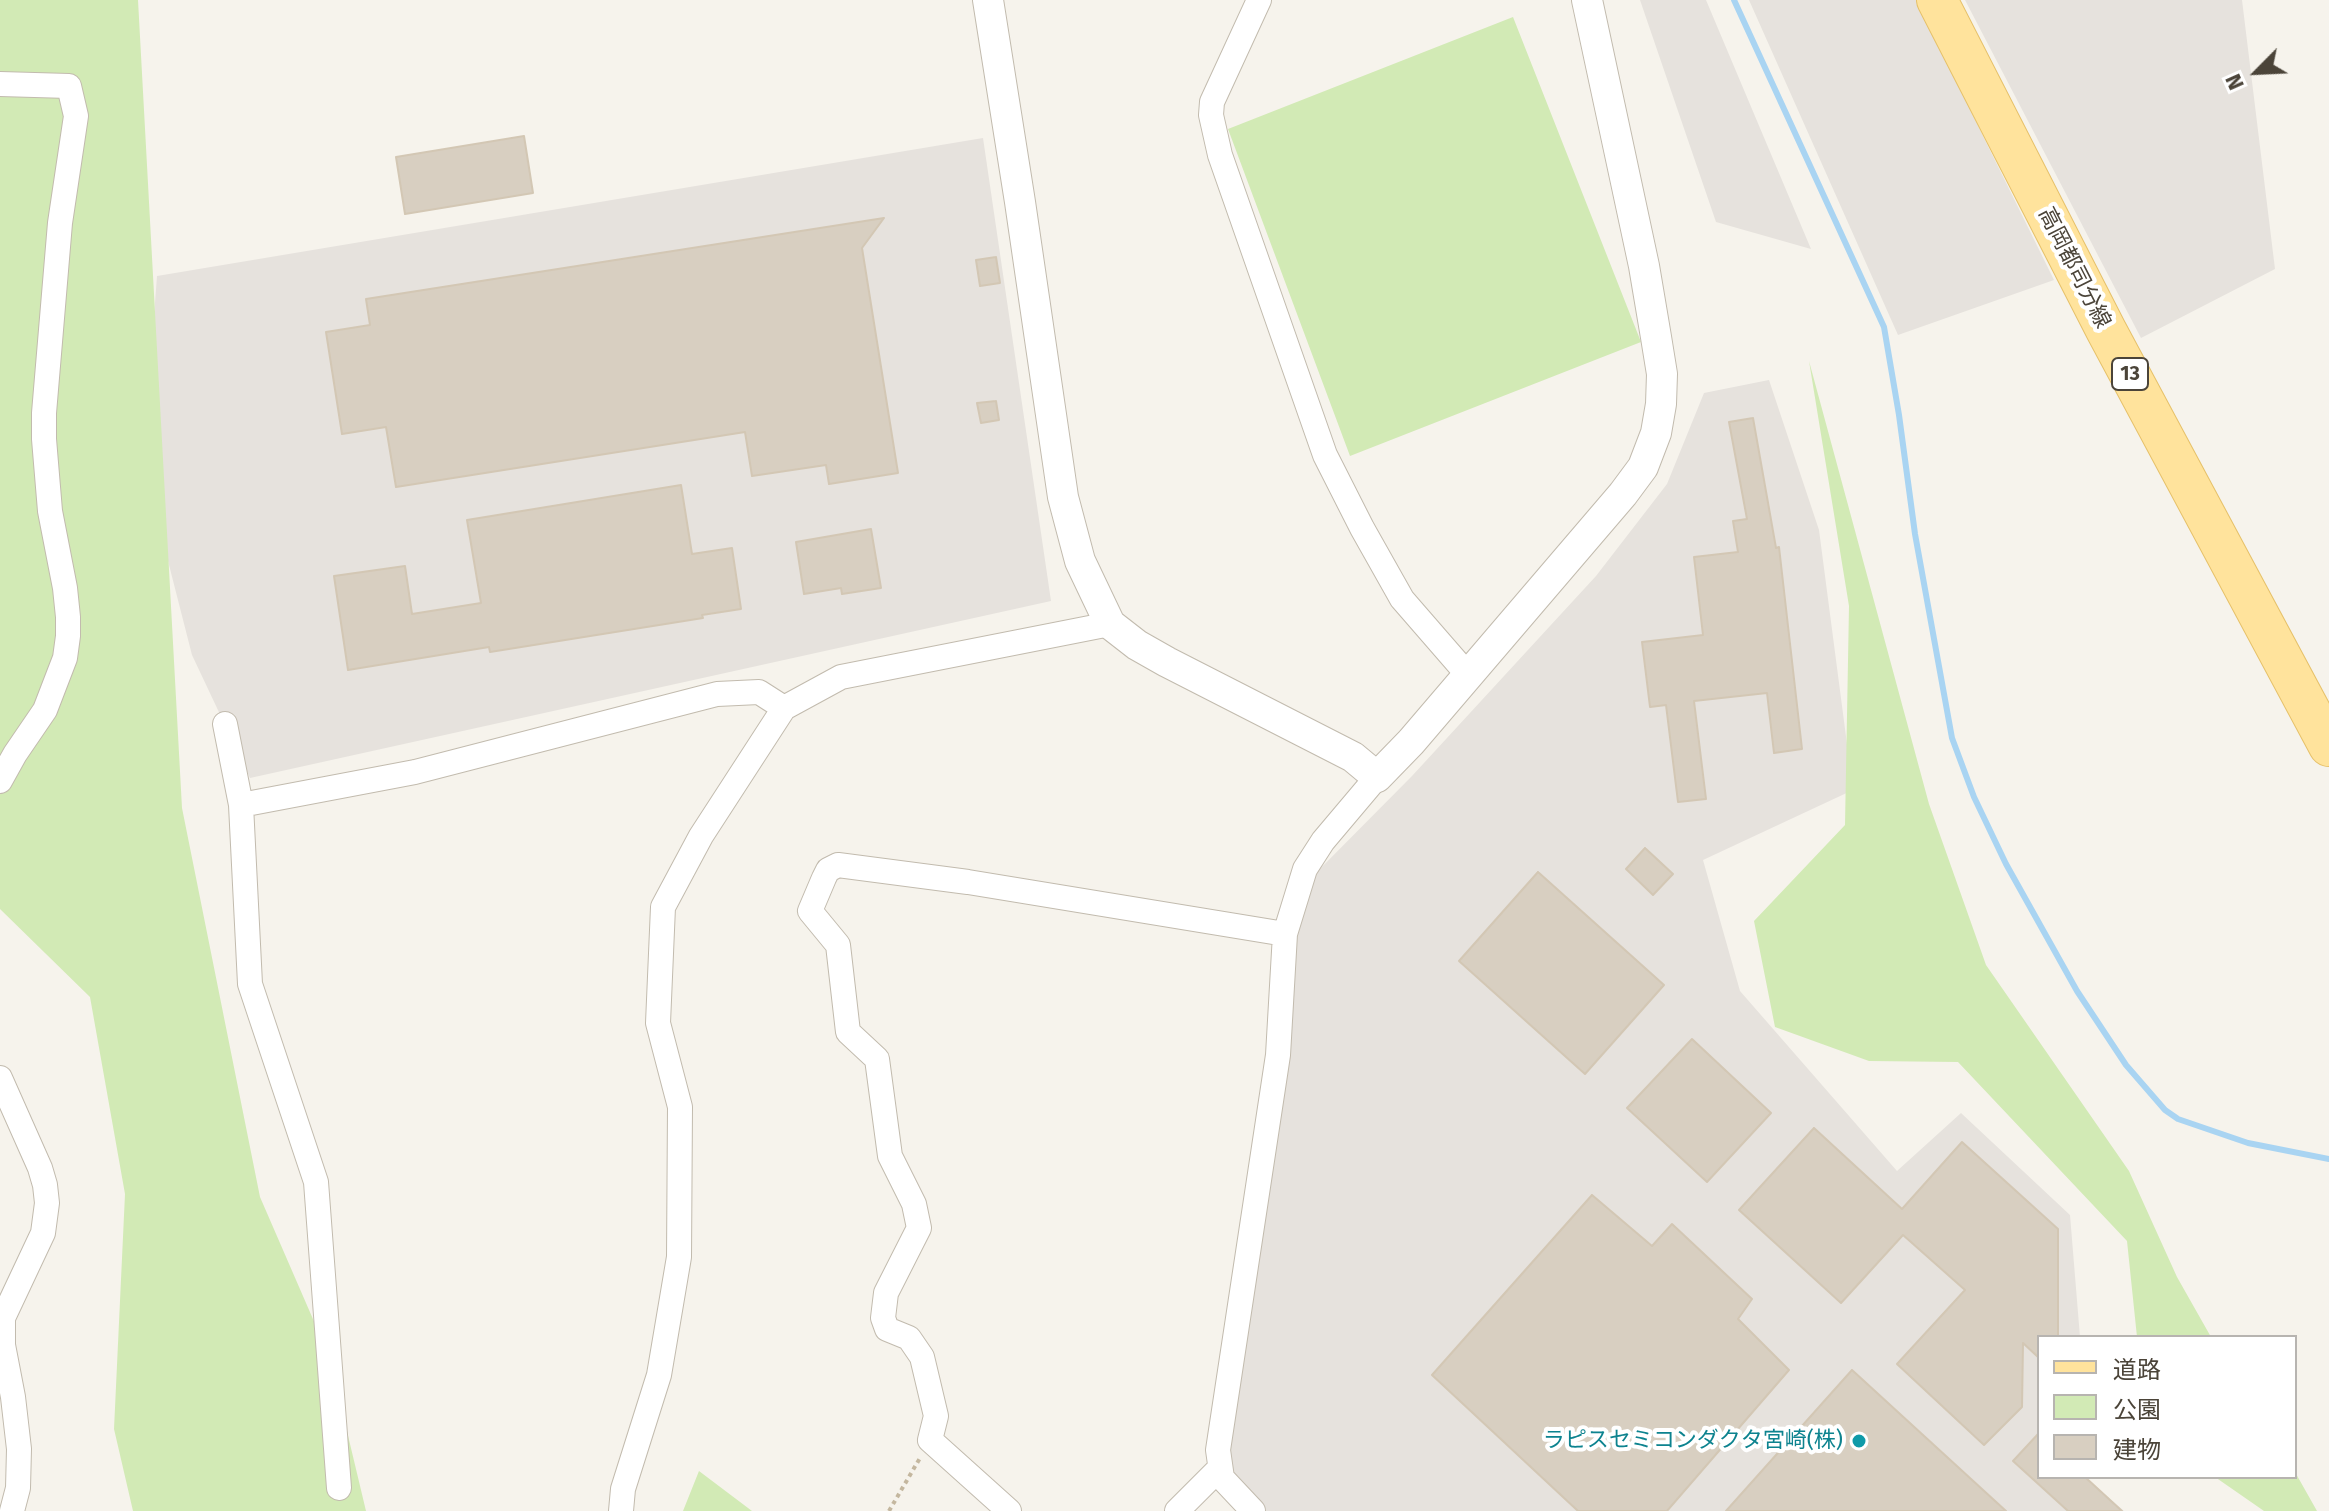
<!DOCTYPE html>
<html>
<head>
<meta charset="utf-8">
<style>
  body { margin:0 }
  #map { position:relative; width:2329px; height:1511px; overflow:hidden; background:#f6f3ec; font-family:"Fira Sans","Noto Sans JP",sans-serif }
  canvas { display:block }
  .legend { position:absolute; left:2037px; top:1335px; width:260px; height:144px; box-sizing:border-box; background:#fff; border:2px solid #b7b4b0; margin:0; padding:10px 14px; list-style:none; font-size:24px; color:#4b4439 }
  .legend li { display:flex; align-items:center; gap:16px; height:40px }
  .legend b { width:40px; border:2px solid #b7b4b0 }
  .north { position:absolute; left:2217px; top:32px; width:80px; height:80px; -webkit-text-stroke:6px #fff; paint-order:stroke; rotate:246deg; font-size:22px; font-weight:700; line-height:32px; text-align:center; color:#4b4439 }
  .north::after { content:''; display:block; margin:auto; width:28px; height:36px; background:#4b4439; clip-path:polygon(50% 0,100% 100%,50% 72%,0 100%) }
</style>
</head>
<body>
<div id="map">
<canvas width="2329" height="1511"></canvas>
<ul class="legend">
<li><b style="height:10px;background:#ffe39c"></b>道路</li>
<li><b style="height:22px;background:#d2eab5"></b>公園</li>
<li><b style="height:22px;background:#d8cfc1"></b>建物</li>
</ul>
<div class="north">N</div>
</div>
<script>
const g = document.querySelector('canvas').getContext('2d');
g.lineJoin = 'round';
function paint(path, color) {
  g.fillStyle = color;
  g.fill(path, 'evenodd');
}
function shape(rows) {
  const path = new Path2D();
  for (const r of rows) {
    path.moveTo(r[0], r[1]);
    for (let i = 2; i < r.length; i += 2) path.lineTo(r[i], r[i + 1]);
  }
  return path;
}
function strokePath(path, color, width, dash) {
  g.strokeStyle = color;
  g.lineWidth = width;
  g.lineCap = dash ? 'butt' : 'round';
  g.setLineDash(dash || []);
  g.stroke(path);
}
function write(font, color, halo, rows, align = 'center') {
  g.font = font + ' "Fira Sans","Noto Sans JP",sans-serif';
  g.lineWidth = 8;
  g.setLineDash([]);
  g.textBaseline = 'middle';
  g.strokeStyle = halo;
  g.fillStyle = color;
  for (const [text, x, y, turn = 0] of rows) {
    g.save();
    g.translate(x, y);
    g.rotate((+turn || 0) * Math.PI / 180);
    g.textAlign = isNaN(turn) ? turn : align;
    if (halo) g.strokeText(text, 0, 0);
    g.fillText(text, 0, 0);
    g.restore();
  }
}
paint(shape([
  [1640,0,1706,0,1811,249,1716,222],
  [1749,0,1916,0,2054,280,1898,335],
  [1965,0,2242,0,2275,269,2141,338],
  [983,138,1051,601,250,778,192,655,143,463,157,276],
  [1769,380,1819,530,1853,790,1703,860,1740,991,1897,1171,1961,1113,2070,1215,2080,1337,2039,1337,2039,1477,2085,1477,2124,1511,1261,1511,1216,1465,1300,889,1412,776,1596,576,1667,484,1704,393]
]), '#e6e2dd');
paint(shape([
  [0,0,138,0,182,808,260,1197,329,1356,366,1511,133,1511,114,1429,125,1194,90,997,0,909],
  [1513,17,1641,342,1350,456,1228,129],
  [1809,361,1929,804,1986,965,2129,1171,2177,1277,2211,1337,2137,1337,2127,1241,1958,1062,1869,1061,1775,1027,1754,921,1845,825,1849,606],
  [699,1471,752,1511,683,1511],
  [2295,1472,2317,1511,2264,1511,2215,1477,2295,1477]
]), '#d2eab5');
strokePath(shape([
  [1734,0,1884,327,1899,415,1915,534,1952,738,1974,797,2006,864,2077,991,2126,1065,2165,1110,2178,1119,2248,1143,2329,1159]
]), '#a9d4f2', 6);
const building = shape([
  [524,136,533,193,405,214,396,157,524,136],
  [884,218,862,248,898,473,829,484,826,465,752,476,745,432,396,487,386,427,342,434,326,332,370,325,366,299,884,218],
  [996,257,1000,283,980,286,976,260,996,257],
  [996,401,999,420,981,423,977,403,996,401],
  [1753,418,1776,548,1779,547,1802,749,1774,753,1767,693,1694,701,1706,799,1678,802,1666,705,1650,707,1642,642,1703,635,1694,557,1738,552,1733,521,1747,519,1729,422,1753,418],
  [681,485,692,554,732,548,741,609,702,615,703,618,490,652,489,647,348,670,334,576,405,566,412,614,481,603,467,520,681,485],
  [871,529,881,588,842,594,841,588,804,594,796,542,871,529],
  [1645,848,1673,874,1653,895,1626,869,1645,848],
  [1538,872,1664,985,1585,1074,1459,961,1538,872],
  [1692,1039,1771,1113,1707,1182,1627,1108,1692,1039],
  [1814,1128,1902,1209,1962,1142,2058,1229,2058,1337,2039,1337,2039,1358,2023,1343,2022,1407,1984,1445,1897,1364,1965,1290,1903,1235,1841,1303,1739,1210,1814,1128],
  [1592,1195,1652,1246,1672,1224,1752,1299,1738,1319,1789,1370,1667,1511,1578,1511,1432,1375,1592,1195],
  [1852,1370,2006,1511,1726,1511,1852,1370],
  [2039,1433,2039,1477,2085,1477,2122,1511,2068,1511,2013,1461,2039,1433]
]);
paint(building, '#d8cfc1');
strokePath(building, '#d3c7b4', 2);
const minor = shape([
  [1259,0,1212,102,1211,115,1220,155,1325,455,1362,528,1402,599,1468,675],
  [0,84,69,86,76,116,60,223,44,413,44,439,50,511,65,588,68,617,68,636,65,658,45,710,15,754,0,781],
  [225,724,241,805,250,984,316,1182,339,1488],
  [241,805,415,772,717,694,759,692,784,708],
  [0,1078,40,1168,45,1185,47,1203,43,1233,3,1318,3,1345,13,1397,19,1449,18,1488,12,1511],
  [621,1511,623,1489,659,1375,679,1257,680,1107,658,1023,663,907,701,836,784,708,841,677,1110,624],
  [1009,1511,930,1440,936,1416,922,1357,909,1338,887,1329,883,1318,886,1293,919,1228,914,1204,890,1156,877,1059,848,1032,838,945,810,911,824,878,828,870,838,865,968,882,1285,934],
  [1177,1511,1220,1468],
  [1253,1511,1222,1478,1218,1450,1278,1055,1285,934,1305,869,1323,841,1377,777]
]);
const tertiary = shape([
  [988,0,1020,202,1063,497,1080,561,1110,624,1137,645,1167,662,1353,757,1377,777,1411,742,1623,494,1643,467,1656,433,1661,404,1662,374,1656,337,1644,266,1587,0]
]);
const primary = shape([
  [1937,0,2106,330,2329,746]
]);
strokePath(minor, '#c2bbae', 26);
strokePath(tertiary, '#c2bbae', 32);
strokePath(primary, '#e6c16a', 42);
strokePath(shape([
  [889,1511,920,1458]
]), '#c4b79f', 4, [4, 4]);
strokePath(minor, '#fff', 24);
strokePath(tertiary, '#fff', 30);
strokePath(primary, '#ffe39c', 40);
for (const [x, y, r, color] of [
  [1859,1441,8,"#0f9aa8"]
]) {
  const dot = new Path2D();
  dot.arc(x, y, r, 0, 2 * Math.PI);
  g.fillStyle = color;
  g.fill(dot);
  strokePath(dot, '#fff', 3);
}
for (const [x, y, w] of [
  [2130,374,36]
]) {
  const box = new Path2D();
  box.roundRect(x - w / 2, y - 16, w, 32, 6);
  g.fillStyle = '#fff';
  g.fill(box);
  strokePath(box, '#4b4439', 2);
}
write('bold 20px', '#4b4439', null, [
  ["13",2130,374]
]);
write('22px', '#4b4439', '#fff', [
  ["高岡都司分線",2074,268,63]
]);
write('22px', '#0d838f', '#fff', [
  ["ラピスセミコンダクタ宮崎(株)",1843,1441]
], 'right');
</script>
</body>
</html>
